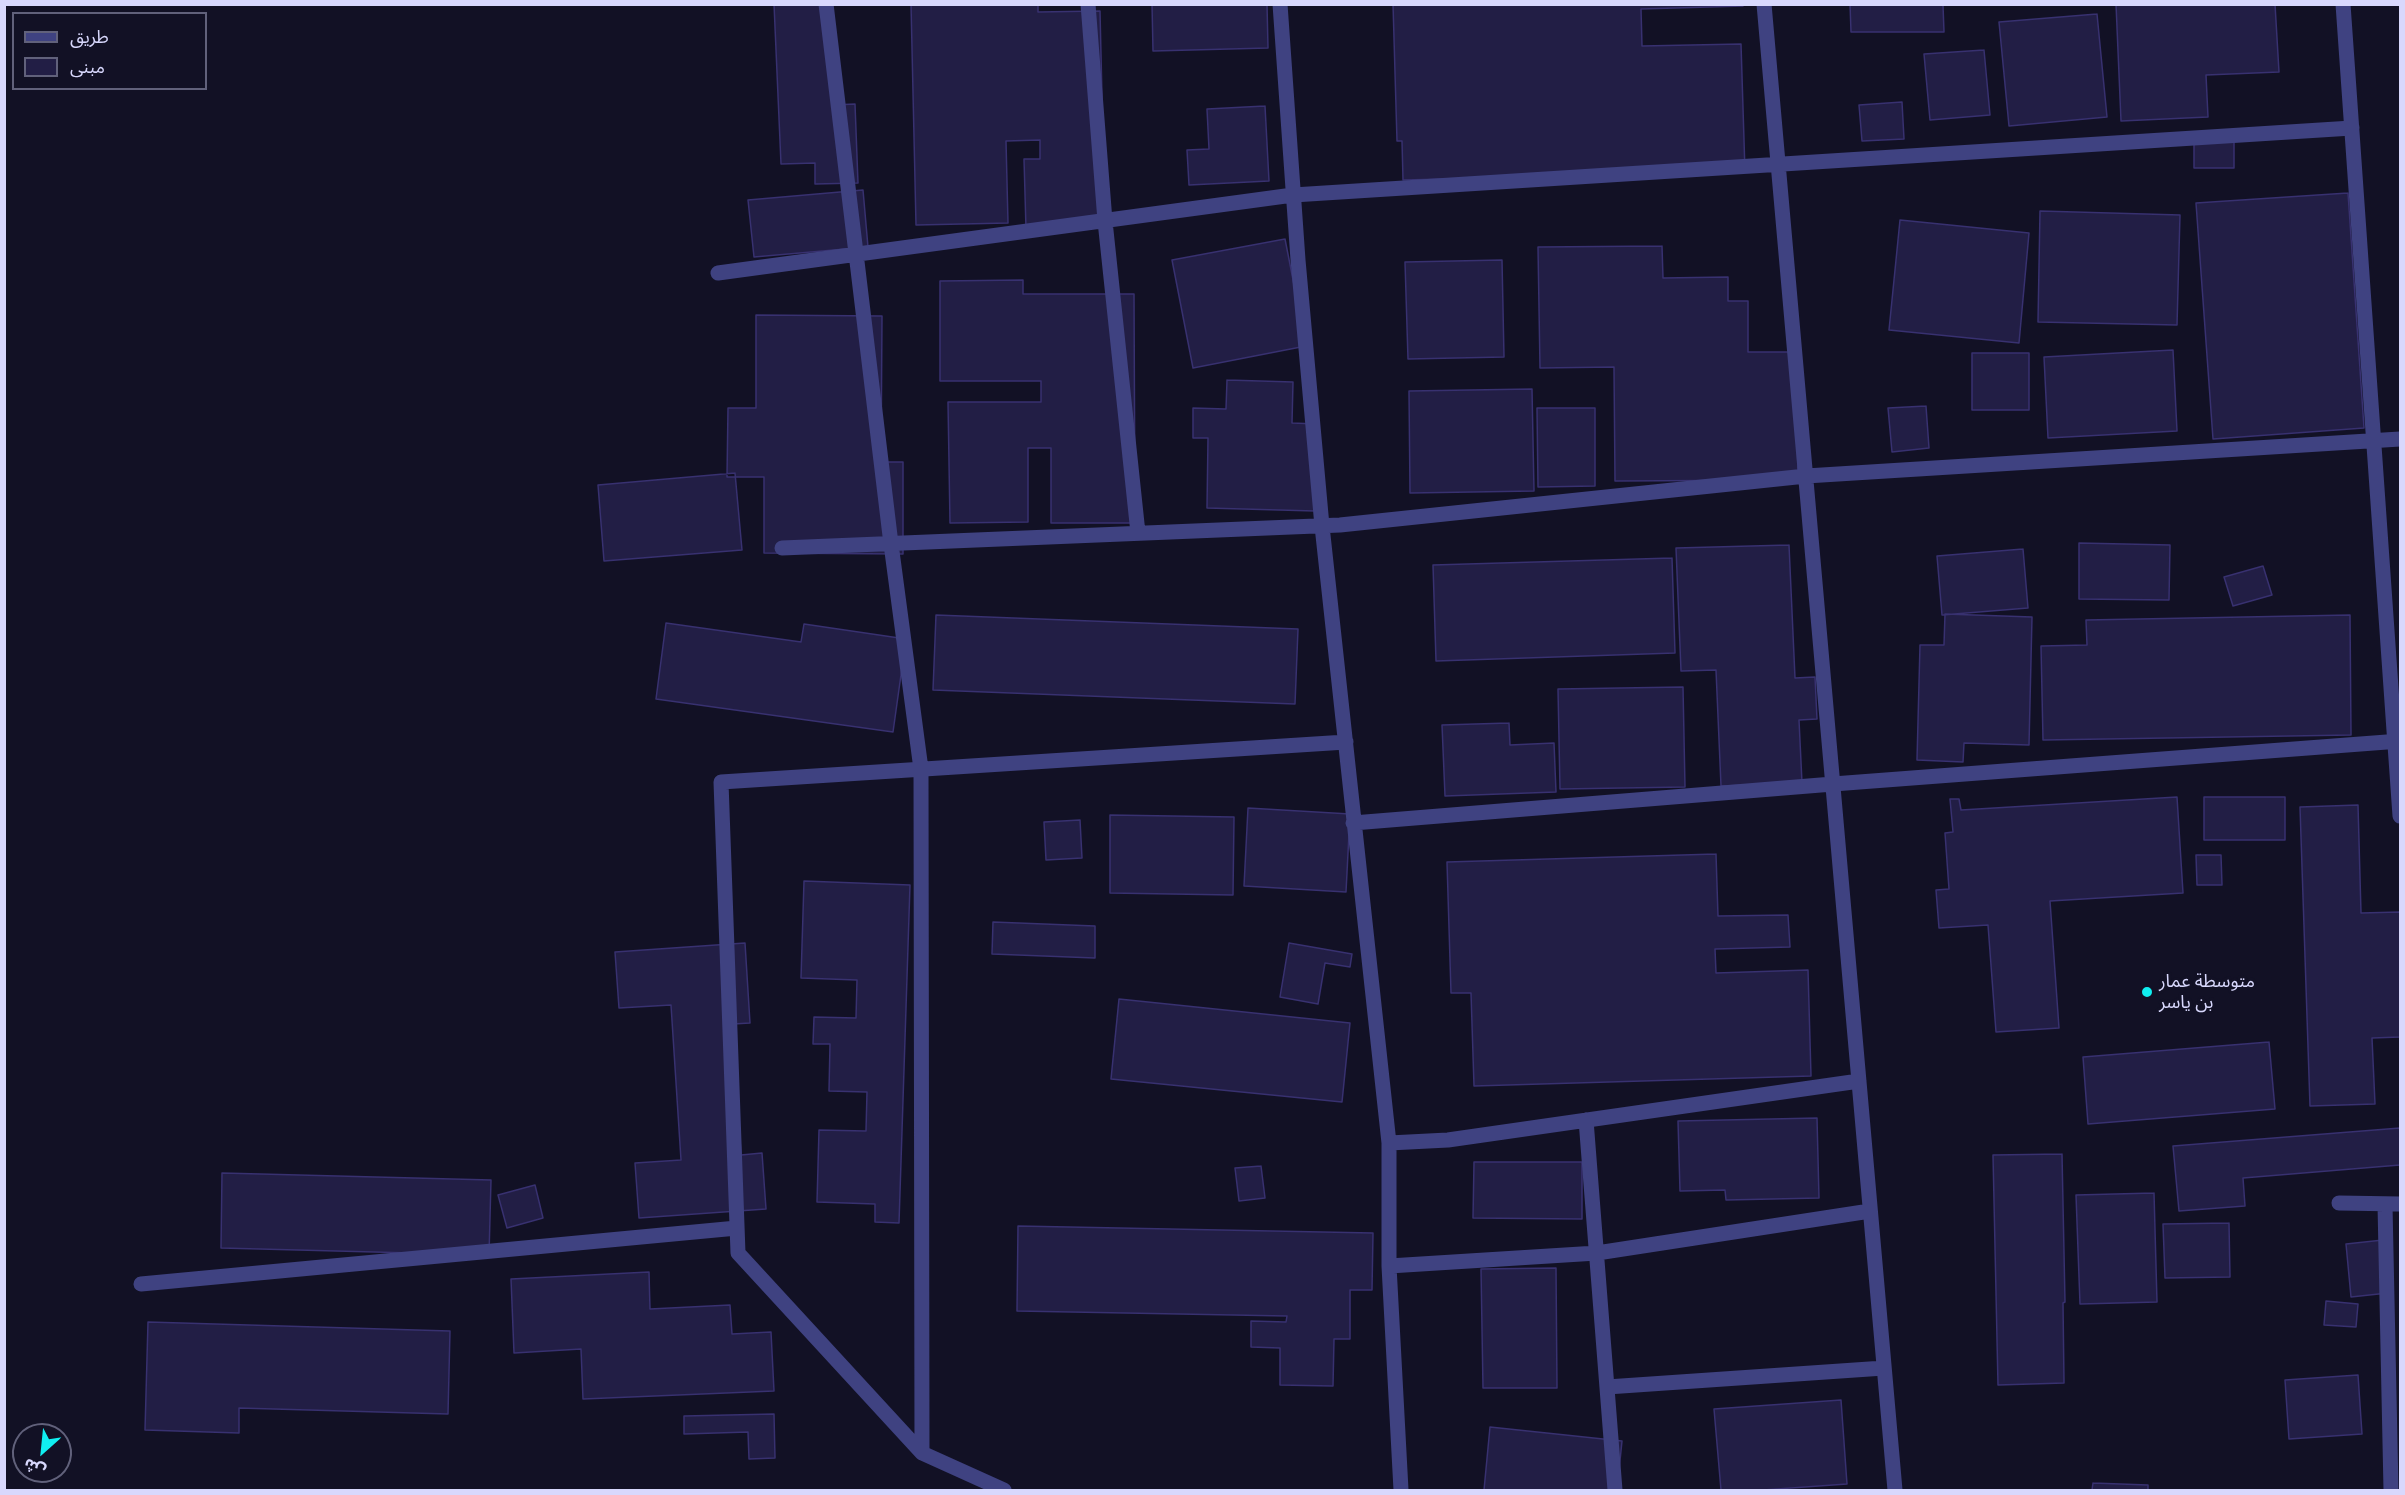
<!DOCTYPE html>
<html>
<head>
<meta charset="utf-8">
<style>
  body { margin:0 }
  #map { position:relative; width:2405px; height:1495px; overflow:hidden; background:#121125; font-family:Roboto,"Noto Sans Arabic",sans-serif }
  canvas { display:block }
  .frame { position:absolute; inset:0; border:6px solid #d8d8fd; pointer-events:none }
  .legend { position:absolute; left:12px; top:12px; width:195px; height:78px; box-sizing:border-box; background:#121125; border:2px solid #61617b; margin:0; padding:8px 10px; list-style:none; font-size:18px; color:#d8d8fd }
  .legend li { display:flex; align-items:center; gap:12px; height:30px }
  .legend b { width:30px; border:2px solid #61617b }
  .north { position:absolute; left:12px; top:1423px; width:60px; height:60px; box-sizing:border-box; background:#121125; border:2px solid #61617b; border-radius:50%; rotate:207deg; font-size:16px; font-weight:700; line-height:24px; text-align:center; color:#d8d8fd }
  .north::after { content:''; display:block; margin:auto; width:21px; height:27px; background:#10eef0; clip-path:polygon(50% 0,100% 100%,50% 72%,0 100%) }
</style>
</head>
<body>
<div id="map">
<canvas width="2405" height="1495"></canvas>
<div class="frame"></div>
<ul class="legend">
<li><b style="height:8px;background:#3f4281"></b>طريق</li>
<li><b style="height:16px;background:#221e45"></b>مبنى</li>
</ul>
<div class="north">ش</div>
</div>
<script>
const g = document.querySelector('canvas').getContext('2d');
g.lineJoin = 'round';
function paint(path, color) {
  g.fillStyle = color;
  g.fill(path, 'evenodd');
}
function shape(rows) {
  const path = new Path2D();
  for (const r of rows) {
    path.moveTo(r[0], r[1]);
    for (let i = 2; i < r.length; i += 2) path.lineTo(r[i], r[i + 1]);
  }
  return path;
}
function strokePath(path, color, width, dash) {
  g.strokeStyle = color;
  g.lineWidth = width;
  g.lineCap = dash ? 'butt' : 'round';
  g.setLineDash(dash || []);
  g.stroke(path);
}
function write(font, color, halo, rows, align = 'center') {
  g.font = font + ' Roboto,"Noto Sans Arabic",sans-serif';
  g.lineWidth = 6;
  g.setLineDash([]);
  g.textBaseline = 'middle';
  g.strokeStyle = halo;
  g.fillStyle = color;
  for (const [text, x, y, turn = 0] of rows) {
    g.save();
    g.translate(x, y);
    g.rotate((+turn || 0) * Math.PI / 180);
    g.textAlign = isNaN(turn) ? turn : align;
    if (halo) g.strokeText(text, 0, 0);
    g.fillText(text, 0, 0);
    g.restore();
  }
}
const building = shape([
  [774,4,828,4,833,105,855,104,858,183,815,184,815,163,781,164,774,4],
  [911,4,1038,4,1038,12,1100,11,1105,227,1026,229,1024,159,1040,159,1040,140,1006,141,1008,223,916,225,911,4],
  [1152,4,1267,4,1268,48,1153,51,1152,4],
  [1393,4,1743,4,1743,6,1641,9,1642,46,1741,44,1745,172,1403,180,1402,141,1397,141,1393,4],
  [1850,4,2027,4,2027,5,1943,5,1944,32,1851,32,1850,4],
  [2116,4,2275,4,2279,72,2206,75,2208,117,2121,121,2116,4],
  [2097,14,2107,117,2009,126,1999,22,2097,14],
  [1984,50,1990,115,1930,120,1924,54,1984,50],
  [1902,102,1904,139,1862,141,1859,105,1902,102],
  [1265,106,1269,181,1189,185,1187,150,1209,149,1207,109,1265,106],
  [2234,140,2234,168,2194,168,2194,141,2234,140],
  [863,190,868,247,754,257,748,200,863,190],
  [2348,193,2364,428,2213,439,2196,203,2348,193],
  [2040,211,2180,215,2177,325,2038,322,2040,211],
  [1900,220,2029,233,2019,343,1889,330,1900,220],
  [1285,239,1306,346,1193,368,1172,260,1285,239],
  [1662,246,1663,278,1728,277,1728,301,1748,301,1748,352,1796,352,1798,480,1615,481,1614,367,1540,368,1538,247,1662,246],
  [1502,260,1504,357,1408,359,1405,262,1502,260],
  [1023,280,1023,294,1134,294,1135,523,1051,523,1051,448,1028,448,1028,522,950,523,948,402,1041,402,1041,381,940,381,940,281,1023,280],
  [756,315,882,316,881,462,903,462,903,554,764,553,764,477,727,477,728,408,756,408,756,315],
  [2173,350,2177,431,2048,438,2044,357,2173,350],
  [1972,353,2029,353,2029,410,1972,410,1972,353],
  [1227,380,1293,382,1292,423,1317,424,1315,511,1207,508,1208,438,1193,438,1193,408,1226,409,1227,380],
  [1532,389,1534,491,1410,493,1409,391,1532,389],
  [1926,406,1929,448,1892,452,1888,408,1926,406],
  [1537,408,1595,408,1595,486,1538,487,1537,408],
  [735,473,742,550,604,561,598,485,735,473],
  [2079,543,2170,545,2169,600,2079,599,2079,543],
  [1789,545,1795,678,1815,677,1817,719,1799,720,1802,783,1721,786,1716,670,1681,671,1676,548,1789,545],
  [2023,549,2028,608,1942,615,1937,556,2023,549],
  [1672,558,1675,653,1436,661,1433,565,1672,558],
  [2263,566,2272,595,2233,606,2224,577,2263,566],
  [1945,614,2032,617,2029,745,1964,743,1963,762,1917,760,1920,645,1944,645,1945,614],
  [936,615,1298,629,1295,704,933,690,936,615],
  [2350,615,2351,735,2043,740,2041,646,2087,645,2086,620,2350,615],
  [666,623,801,642,804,624,906,639,893,732,656,699,666,623],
  [1683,687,1685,787,1560,789,1558,689,1683,687],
  [1509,723,1510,745,1554,743,1556,792,1445,796,1442,725,1509,723],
  [2177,797,2183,893,2050,901,2059,1028,1996,1032,1988,925,1939,928,1936,890,1949,889,1945,833,1953,832,1950,799,1959,799,1961,810,2177,797],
  [2204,797,2285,797,2285,840,2204,840,2204,797],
  [2358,805,2361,913,2400,912,2400,1037,2372,1038,2375,1104,2310,1106,2300,807,2358,805],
  [1248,808,1350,814,1346,892,1244,886,1248,808],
  [1110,815,1234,817,1233,895,1110,893,1110,815],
  [1080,820,1082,858,1046,860,1044,822,1080,820],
  [1716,854,1718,916,1788,915,1790,947,1715,949,1716,973,1808,970,1811,1076,1474,1086,1471,993,1451,993,1447,862,1716,854],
  [2196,855,2221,855,2222,885,2197,885,2196,855],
  [804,881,910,885,899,1223,875,1222,875,1204,817,1202,819,1130,866,1131,867,1092,829,1091,830,1044,813,1044,814,1017,856,1018,857,980,801,978,804,881],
  [993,922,1095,926,1095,958,992,954,993,922],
  [745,943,750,1023,733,1024,741,1155,762,1153,766,1209,639,1218,635,1163,681,1160,671,1005,619,1008,615,952,745,943],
  [1289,943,1352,954,1350,967,1325,963,1318,1004,1280,997,1289,943],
  [1119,999,1350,1023,1342,1102,1111,1079,1119,999],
  [2269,1042,2275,1109,2088,1124,2083,1057,2269,1042],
  [1817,1118,1819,1198,1726,1200,1725,1190,1680,1191,1678,1121,1817,1118],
  [2400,1128,2400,1165,2243,1178,2245,1206,2179,1211,2173,1146,2400,1128],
  [2062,1154,2065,1302,2063,1303,2064,1383,1998,1385,1993,1155,2062,1154],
  [1474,1162,1582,1162,1582,1219,1473,1218,1474,1162],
  [1261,1166,1265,1198,1239,1201,1235,1168,1261,1166],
  [222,1173,491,1180,489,1255,221,1248,222,1173],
  [535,1185,543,1218,507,1228,498,1195,535,1185],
  [2154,1193,2157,1302,2080,1304,2076,1195,2154,1193],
  [2229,1223,2230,1277,2165,1278,2163,1224,2229,1223],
  [1018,1226,1373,1233,1372,1290,1350,1290,1350,1339,1334,1339,1333,1386,1280,1385,1280,1348,1251,1347,1251,1321,1286,1322,1287,1316,1017,1311,1018,1226],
  [2383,1240,2388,1293,2351,1297,2346,1244,2383,1240],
  [1556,1268,1557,1388,1483,1388,1481,1269,1556,1268],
  [649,1272,650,1309,730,1305,732,1334,771,1332,774,1391,583,1399,581,1349,514,1353,511,1279,649,1272],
  [2326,1301,2358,1304,2356,1327,2324,1325,2326,1301],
  [148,1322,450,1331,448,1414,239,1408,239,1433,145,1430,148,1322],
  [2358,1375,2362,1434,2289,1439,2285,1380,2358,1375],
  [1841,1400,1847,1484,1763,1490,1721,1490,1714,1409,1841,1400],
  [774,1414,775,1458,749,1459,748,1432,684,1434,684,1416,774,1414],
  [1490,1427,1622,1441,1617,1490,1484,1490,1490,1427],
  [2093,1483,2148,1485,2148,1490,2092,1490,2093,1483]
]);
paint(building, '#221e45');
strokePath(building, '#383170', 1.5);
strokePath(shape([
  [826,4,891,544,921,769,922,1453],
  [1088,4,1105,221,1138,533],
  [1280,4,1298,260,1322,526,1389,1143,1389,1266,1401,1490],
  [1764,4,1895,1490],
  [2343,4,2400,816],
  [718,273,1293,195,2352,128],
  [782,548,1340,525,1806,476,2400,439],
  [1353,823,1833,784,2400,741],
  [1586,1120,1615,1490],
  [1389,1143,1448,1140,1859,1081],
  [2339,1203,2400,1204],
  [2385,1205,2391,1490],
  [1389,1266,1597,1253,1870,1211],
  [141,1284,737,1228],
  [1607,1387,1884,1368],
  [1004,1490,922,1453,738,1253,721,782,1346,742]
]), '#3f4281', 15);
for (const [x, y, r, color] of [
  [2147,992,6,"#10eef0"]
]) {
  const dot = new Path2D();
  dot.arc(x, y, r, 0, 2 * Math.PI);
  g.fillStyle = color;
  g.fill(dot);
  strokePath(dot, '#121125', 2);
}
write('18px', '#d8d8fd', '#121125', [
  ["متوسطة عمار",2159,982],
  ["بن ياسر",2159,1003]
], 'left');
</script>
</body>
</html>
